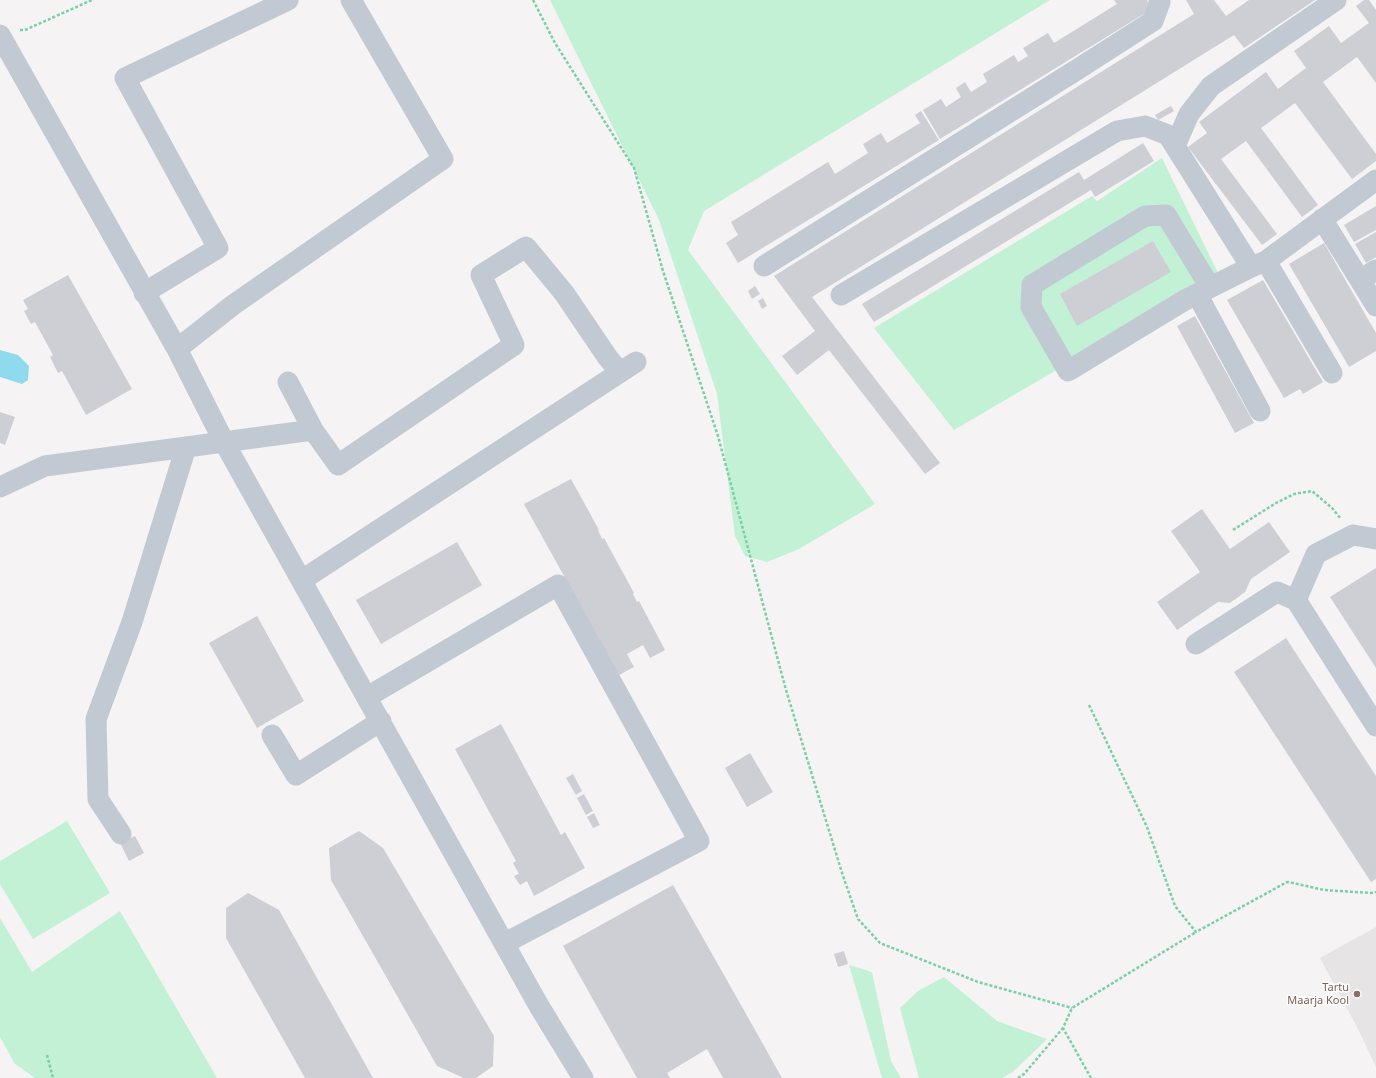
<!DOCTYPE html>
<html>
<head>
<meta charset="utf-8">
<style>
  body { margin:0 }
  canvas { display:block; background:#f5f3f3 }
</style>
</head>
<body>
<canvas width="1376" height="1078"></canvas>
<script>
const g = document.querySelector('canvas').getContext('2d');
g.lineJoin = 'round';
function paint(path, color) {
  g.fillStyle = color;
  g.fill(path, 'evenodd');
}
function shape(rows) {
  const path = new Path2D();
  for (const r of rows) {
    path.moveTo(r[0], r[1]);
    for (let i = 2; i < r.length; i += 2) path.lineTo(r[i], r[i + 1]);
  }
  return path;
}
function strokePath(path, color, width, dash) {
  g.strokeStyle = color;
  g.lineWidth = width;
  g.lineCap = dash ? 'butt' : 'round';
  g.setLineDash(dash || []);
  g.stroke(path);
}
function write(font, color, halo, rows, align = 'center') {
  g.font = font + ' "Noto Sans",sans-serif';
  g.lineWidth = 3;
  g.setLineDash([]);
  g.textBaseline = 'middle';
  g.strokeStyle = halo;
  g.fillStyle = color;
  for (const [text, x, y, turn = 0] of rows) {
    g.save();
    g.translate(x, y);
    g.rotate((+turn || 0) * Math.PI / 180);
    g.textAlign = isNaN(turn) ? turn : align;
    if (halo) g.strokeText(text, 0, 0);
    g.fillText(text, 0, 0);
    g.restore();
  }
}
paint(shape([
  [1376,927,1376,1067,1358,1029,1320,958]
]), '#e6e4e5');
paint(shape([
  [550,0,1050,0,704,211,688,250,875,504,799,549,767,562,745,556,735,536,717,394,659,220],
  [1162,158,1219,275,954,430,874,328,1092,196,1097,201],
  [67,821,110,893,33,939,0,884,0,861],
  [120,911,217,1078,35,1078,15,1064,0,1037,0,918,32,972],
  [849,965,872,972,891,1061,901,1078,882,1078],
  [944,977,997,1021,1047,1039,1014,1071,1002,1078,919,1078,900,1008,918,991]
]), '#c3f1d5');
paint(shape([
  [0,350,18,355,29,366,28,380,22,384,0,377]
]), '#90daee');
paint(shape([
  [1114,0,1147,0,1152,9,940,139,923,110,941,99,946,107,961,97,956,88,965,82,971,92,987,82,983,74,1014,55,1018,62,1028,56,1023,48,1048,33,1054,43,1117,4],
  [1186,0,1214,0,1226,16,1249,0,1315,0,1244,48,1234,35,812,297,940,463,925,474,829,350,797,375,782,356,815,331,774,276,1194,14],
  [1364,0,1369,0,1376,10,1376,83,1357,57,1323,82,1376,154,1376,161,1352,179,1295,103,1261,128,1318,205,1302,217,1246,141,1221,159,1277,234,1262,245,1188,147,1207,133,1199,122,1266,72,1278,89,1306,68,1294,51,1329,26,1341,43,1369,23,1356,6],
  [1171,106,1174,111,1158,120,1155,115],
  [921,111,939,140,738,263,726,243,738,235,731,222,828,162,835,174,868,153,863,144,881,133,887,143,920,123,915,115],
  [1143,143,1154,161,1095,197,1091,190,874,322,862,304,1079,172,1084,180],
  [1376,206,1376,230,1354,242,1344,225],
  [1376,232,1376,257,1366,263,1355,244],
  [1153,241,1171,272,1077,326,1060,294],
  [1324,243,1376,333,1376,351,1349,367,1289,264],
  [68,275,132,389,86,415,62,371,58,373,50,357,53,355,35,322,31,324,24,311,28,309,23,300],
  [1263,280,1323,382,1303,394,1300,389,1284,398,1227,300],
  [755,286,760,294,752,299,748,291],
  [763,298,767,306,762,309,758,301],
  [1195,316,1254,423,1235,433,1177,326],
  [0,412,15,417,5,445,0,443],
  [571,479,599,530,598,530,602,539,604,538,634,593,633,594,637,602,639,601,665,650,650,658,643,645,627,654,634,667,619,675,524,504],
  [1202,509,1230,549,1269,522,1290,552,1251,579,1245,592,1230,603,1218,602,1177,630,1157,602,1200,572,1171,531],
  [457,542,482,585,381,644,356,600],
  [1376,568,1376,668,1330,597],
  [257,616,304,701,257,728,209,643],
  [1286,638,1376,776,1376,879,1371,882,1234,672],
  [501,724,561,835,565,832,585,868,534,896,527,881,520,885,514,876,519,874,513,863,516,861,455,749],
  [750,753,773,792,747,807,725,768],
  [573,774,582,791,576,795,566,778],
  [584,794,593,811,586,815,577,798],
  [594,813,600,825,593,828,587,817],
  [359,831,383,848,494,1036,493,1066,476,1078,464,1078,437,1066,331,880,329,848],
  [135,836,144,853,129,861,120,843],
  [673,885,741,1005,782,1078,723,1078,707,1049,667,1073,670,1078,637,1078,563,946],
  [248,893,279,910,373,1078,305,1078,226,938,226,908],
  [844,951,848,964,838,967,834,954]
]), '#cdcfd5');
strokePath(shape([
  [533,0,555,43,634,168,663,271,718,436,786,690,843,876,858,919,880,943,978,982,1072,1008],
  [20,30,25,30,92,0],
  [1233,530,1276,503,1294,494,1312,491,1332,508,1341,519],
  [1089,705,1147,827,1175,906,1196,932,1287,882,1293,883,1324,890,1371,893,1376,892],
  [47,1055,53,1078],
  [1018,1078,1024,1074,1063,1028],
  [1091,1078,1063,1028,1072,1008,1196,932]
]), '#7ad0a6', 2.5, [3, 2]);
strokePath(shape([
  [0,35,177,349,224,442,539,1006,583,1078],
  [1175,146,1189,114,1211,86,1336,0],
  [1322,219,1360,280,1376,270],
  [1266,261,1332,373],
  [764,266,1078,69,1153,21,1160,2,1159,0],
  [1360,280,1376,306],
  [1210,287,1166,215,1145,216,1032,285,1031,307,1068,371,1185,300,1251,267,1266,261,1376,180],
  [144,293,218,248,125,78,288,0],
  [1197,294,1260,411],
  [841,295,1117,131,1145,126,1168,135,1251,267],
  [177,349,233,305,443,159,351,0],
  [288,382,313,430,338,465,514,345,481,275,526,247,564,293,608,358,620,372],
  [0,487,45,466,313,430],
  [302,580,636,362],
  [1296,600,1316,554,1353,535,1376,539],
  [1196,644,1277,592,1296,600,1376,726],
  [367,697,558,585,699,841,505,943],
  [272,735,296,775,381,721],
  [121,834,98,799,96,719,132,622,186,447]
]), '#c1cad2', 21);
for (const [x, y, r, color] of [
  [1357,994,4,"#8d6e63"]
]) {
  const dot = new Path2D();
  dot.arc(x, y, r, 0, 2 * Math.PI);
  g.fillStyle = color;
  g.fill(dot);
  strokePath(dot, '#fff', 1.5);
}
write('11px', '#785e54', '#fff', [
  ["Tartu",1349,988],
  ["Maarja Kool",1349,1001]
], 'right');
</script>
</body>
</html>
